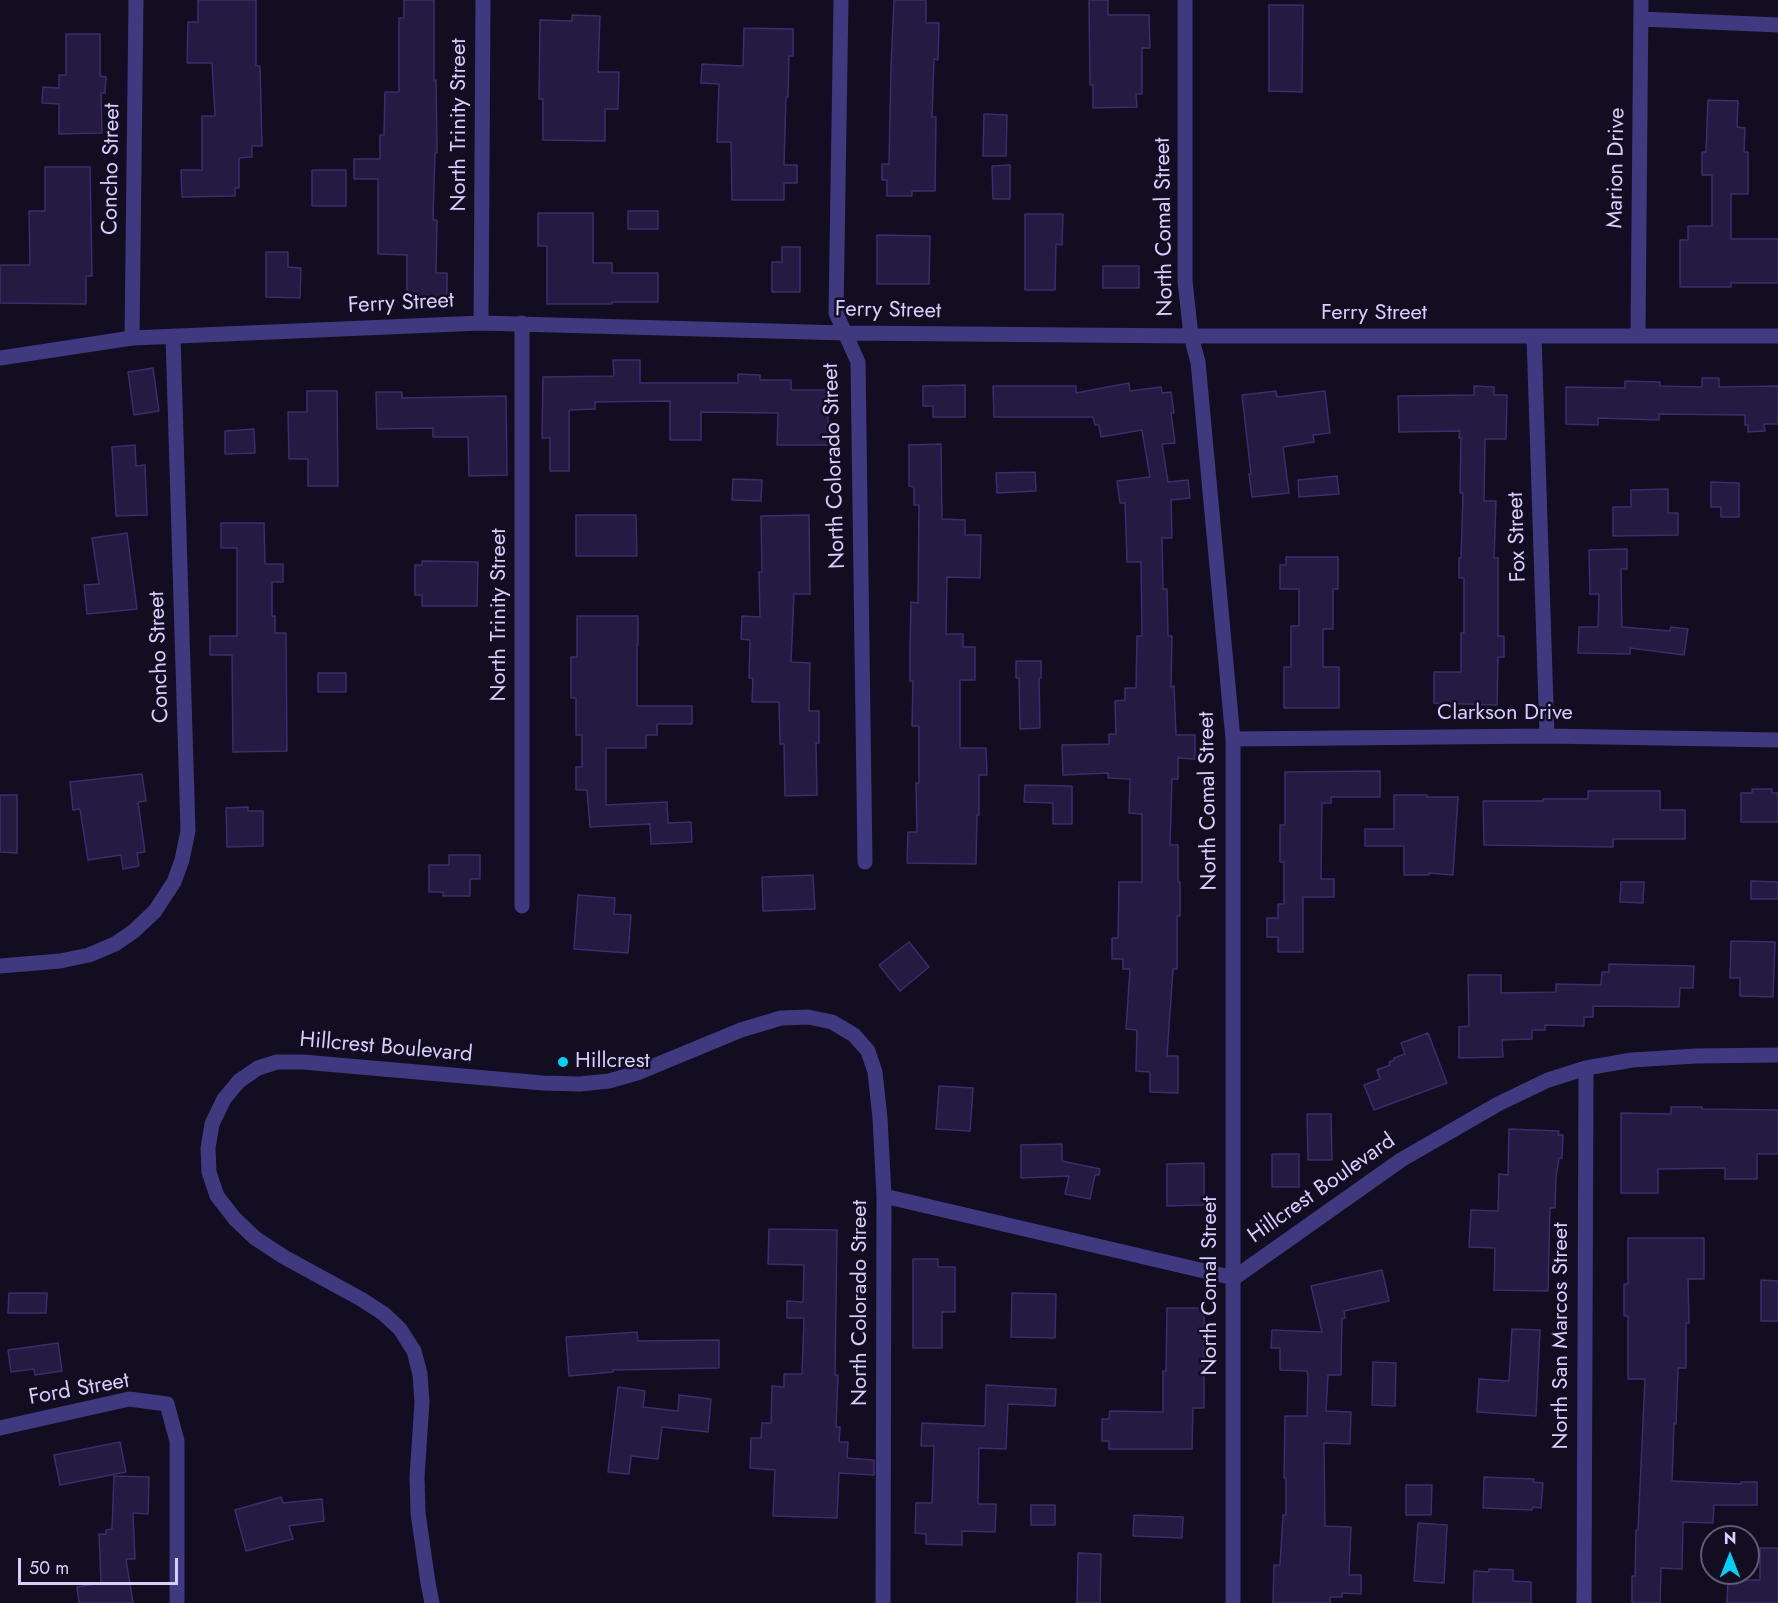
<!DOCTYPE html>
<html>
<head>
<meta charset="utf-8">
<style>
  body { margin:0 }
  #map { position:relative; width:1778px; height:1603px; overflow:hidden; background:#120d21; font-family:Jost,sans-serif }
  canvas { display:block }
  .north { position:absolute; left:1700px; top:1525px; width:60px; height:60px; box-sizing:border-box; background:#120d21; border:2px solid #605a79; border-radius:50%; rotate:0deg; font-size:16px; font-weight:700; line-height:24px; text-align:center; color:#d6cefe }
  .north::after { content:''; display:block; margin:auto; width:21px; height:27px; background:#03cff5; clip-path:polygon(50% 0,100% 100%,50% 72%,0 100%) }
  .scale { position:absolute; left:18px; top:1558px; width:160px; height:27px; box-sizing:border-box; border:3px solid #d6cefe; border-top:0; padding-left:8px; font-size:18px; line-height:21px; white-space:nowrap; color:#d6cefe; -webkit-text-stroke:4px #120d21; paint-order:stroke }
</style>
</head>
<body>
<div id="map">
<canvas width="1778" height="1603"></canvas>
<div class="north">N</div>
<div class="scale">50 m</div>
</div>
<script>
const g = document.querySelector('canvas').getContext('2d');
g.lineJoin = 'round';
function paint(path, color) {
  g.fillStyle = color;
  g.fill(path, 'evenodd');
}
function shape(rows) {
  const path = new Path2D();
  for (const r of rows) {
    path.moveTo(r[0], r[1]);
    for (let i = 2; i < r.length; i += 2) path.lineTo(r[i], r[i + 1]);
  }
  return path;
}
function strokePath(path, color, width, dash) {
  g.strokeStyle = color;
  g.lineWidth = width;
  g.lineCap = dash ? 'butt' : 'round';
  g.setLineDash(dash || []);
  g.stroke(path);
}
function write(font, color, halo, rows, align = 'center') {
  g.font = font + ' Jost,sans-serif';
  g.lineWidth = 5;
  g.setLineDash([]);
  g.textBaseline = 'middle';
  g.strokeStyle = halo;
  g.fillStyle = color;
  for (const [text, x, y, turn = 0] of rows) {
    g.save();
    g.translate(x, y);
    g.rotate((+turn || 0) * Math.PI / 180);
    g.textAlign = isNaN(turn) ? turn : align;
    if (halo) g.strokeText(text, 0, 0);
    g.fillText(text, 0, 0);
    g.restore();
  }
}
const building = shape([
  [198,0,256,0,256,66,260,66,262,146,252,146,252,157,239,158,239,188,235,188,235,196,182,197,181,170,202,170,202,116,215,116,212,63,187,63,188,22,198,22,198,0],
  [404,0,434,0,434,80,436,80,437,145,437,153,435,153,433,220,437,220,436,273,447,273,447,298,407,297,407,255,378,254,378,179,354,179,354,159,380,159,380,135,384,135,385,92,399,92,399,18,404,18,404,0],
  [894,0,926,0,926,23,939,23,938,60,934,59,932,117,936,117,935,191,912,191,912,196,887,196,887,180,882,180,882,164,889,164,891,67,894,0],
  [1089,0,1108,0,1108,15,1149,15,1150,48,1142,48,1142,94,1136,94,1137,107,1093,108,1093,85,1090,85,1089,0],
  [1269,5,1303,5,1302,92,1269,91,1269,5],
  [572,15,600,16,598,72,619,72,618,109,605,109,605,141,543,140,543,99,539,99,540,20,572,21,572,15],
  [744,28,793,29,793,56,789,56,788,97,786,97,784,165,797,165,797,183,784,183,784,200,732,200,731,142,717,142,719,84,701,83,702,64,743,66,744,28],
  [66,34,100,34,100,76,106,77,105,93,101,93,102,133,59,134,59,104,42,103,43,87,59,88,59,75,66,75,66,34],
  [1708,100,1738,101,1737,127,1745,128,1744,152,1748,152,1748,194,1731,194,1731,239,1778,239,1778,283,1731,283,1731,287,1680,287,1680,240,1688,240,1688,226,1712,226,1712,175,1702,175,1702,152,1706,152,1708,100],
  [984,114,1007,115,1006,156,983,156,984,114],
  [1010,165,1010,199,993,199,992,166,1010,165],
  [45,167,90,167,92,276,86,276,86,304,0,303,0,265,30,265,29,211,45,211,45,167],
  [312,170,346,170,346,206,312,206,312,170],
  [628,211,658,211,658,229,628,229,628,211],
  [538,213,593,213,593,263,612,263,612,273,658,273,658,302,612,302,612,304,547,304,547,246,538,246,538,213],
  [1025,214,1063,214,1062,245,1056,244,1055,290,1025,290,1025,214],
  [877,235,930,236,929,284,877,284,877,235],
  [782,247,800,247,800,292,772,292,772,262,782,262,782,247],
  [266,252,288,252,288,267,301,268,300,298,266,297,266,252],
  [1103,266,1139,266,1139,288,1103,288,1103,266],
  [613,360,640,360,640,383,738,383,738,374,760,375,760,380,791,380,791,390,828,390,828,445,777,445,778,413,701,412,701,440,670,440,670,401,595,402,595,409,569,410,569,471,550,471,550,438,542,438,543,377,614,376,613,360],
  [153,368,159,411,134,415,128,372,153,368],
  [1702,378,1719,378,1719,387,1778,386,1778,424,1764,424,1765,431,1748,432,1748,425,1745,425,1745,415,1659,414,1659,420,1598,418,1598,425,1566,424,1566,387,1625,388,1625,381,1660,382,1660,386,1702,387,1702,378],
  [1129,383,1130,391,1161,387,1162,393,1171,392,1174,413,1171,413,1175,443,1162,444,1168,482,1188,480,1190,498,1171,500,1172,538,1162,538,1163,589,1167,589,1168,636,1172,636,1171,687,1174,686,1176,735,1195,735,1195,759,1178,758,1178,779,1172,779,1170,845,1178,845,1178,882,1180,882,1180,916,1177,916,1177,969,1173,969,1167,1056,1178,1056,1178,1093,1150,1092,1150,1072,1136,1071,1137,1030,1126,1029,1130,969,1123,969,1123,959,1112,959,1112,938,1118,938,1119,882,1142,882,1142,814,1129,813,1130,779,1108,778,1108,773,1063,775,1062,745,1109,744,1109,734,1116,734,1115,701,1125,700,1125,688,1136,688,1137,636,1142,636,1141,562,1127,562,1125,503,1120,503,1117,481,1150,477,1142,430,1101,437,1099,425,1095,425,1093,417,994,417,993,386,1076,386,1076,393,1129,383],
  [965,385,965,417,933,417,933,406,923,406,923,386,965,385],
  [1474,386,1494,387,1494,395,1507,395,1506,439,1485,439,1484,501,1496,501,1494,558,1498,558,1498,636,1504,636,1504,657,1498,657,1497,705,1434,703,1434,672,1461,672,1461,633,1464,633,1464,578,1459,578,1459,558,1461,558,1463,493,1460,493,1461,438,1459,438,1460,431,1399,432,1398,396,1474,395,1474,386],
  [307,391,337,391,338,486,308,486,308,459,289,459,288,412,307,412,307,391],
  [1276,391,1277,397,1325,391,1330,433,1313,435,1314,442,1283,447,1289,493,1252,497,1249,474,1251,474,1242,395,1276,391],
  [376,392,402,392,402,398,506,396,507,475,469,476,468,437,433,437,433,428,377,429,376,392],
  [254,429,255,453,225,454,225,431,254,429],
  [941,444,942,519,965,520,965,535,981,535,980,578,947,577,946,634,963,634,963,647,975,647,975,680,960,680,960,748,986,748,987,775,979,775,979,815,977,815,976,864,907,863,908,832,917,832,916,783,919,783,919,726,912,726,913,681,910,681,910,647,911,602,918,603,919,505,914,505,914,487,909,486,909,445,941,444],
  [135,445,136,466,145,465,147,515,116,516,112,447,135,445],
  [1035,472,1036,491,997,493,996,473,1035,472],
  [1337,476,1339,494,1299,497,1298,480,1337,476],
  [733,479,762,480,761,501,732,500,733,479],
  [1711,482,1739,483,1739,517,1721,517,1721,507,1711,507,1711,482],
  [1668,489,1668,513,1678,513,1678,535,1613,536,1613,507,1631,507,1631,490,1668,489],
  [576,515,636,515,637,556,576,556,576,515],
  [809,515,810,594,794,594,791,662,810,663,809,711,819,711,819,743,816,743,817,795,785,796,784,744,780,744,779,702,752,702,753,678,749,678,750,640,741,639,742,616,760,617,759,572,762,572,761,516,809,515],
  [221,523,264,523,265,564,283,564,283,582,272,582,272,616,275,616,275,633,286,633,287,751,233,752,232,655,210,655,210,636,237,636,237,548,221,548,221,523],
  [127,533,137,609,87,614,84,585,99,584,92,538,127,533],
  [1627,549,1627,569,1621,569,1622,627,1670,631,1671,627,1688,629,1684,655,1630,648,1630,654,1578,653,1579,627,1598,627,1599,594,1590,594,1589,550,1627,549],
  [1286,557,1338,557,1338,589,1333,589,1333,629,1323,629,1323,667,1339,667,1339,708,1284,708,1284,667,1291,667,1291,626,1299,626,1299,589,1280,589,1280,565,1286,565,1286,557],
  [422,561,478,562,477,606,422,606,422,595,415,595,415,565,422,565,422,561],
  [577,616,638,616,638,645,637,645,637,706,692,706,692,724,657,724,657,735,646,735,646,748,606,748,606,805,667,802,668,823,691,822,692,842,651,844,650,824,590,827,587,790,576,790,576,767,582,767,582,735,576,735,576,698,571,698,571,657,577,657,577,616],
  [1016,661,1041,661,1041,678,1039,678,1040,728,1020,729,1019,678,1016,678,1016,661],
  [318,673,346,673,346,692,318,692,318,673],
  [1380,771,1380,797,1331,797,1331,803,1322,803,1321,879,1334,879,1334,897,1303,897,1303,952,1278,952,1278,937,1267,937,1267,918,1278,918,1278,904,1284,904,1284,862,1280,862,1280,825,1285,825,1285,772,1380,771],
  [142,774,146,801,138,802,145,852,137,853,139,866,123,869,121,855,88,860,80,809,73,810,70,782,142,774],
  [1025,785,1072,786,1072,824,1053,824,1053,803,1024,802,1025,785],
  [1752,789,1772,789,1772,793,1778,793,1778,822,1741,822,1741,793,1752,793,1752,789],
  [1588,791,1660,791,1660,810,1685,810,1685,839,1613,839,1613,847,1484,845,1483,801,1543,801,1543,799,1588,799,1588,791],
  [0,795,17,795,17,853,0,852,0,795],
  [1394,795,1427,795,1427,797,1458,797,1453,875,1429,873,1429,875,1404,875,1404,846,1365,846,1365,829,1394,829,1394,795],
  [248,807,248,811,263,811,263,846,227,847,226,808,248,807],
  [449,855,480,855,480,879,470,879,470,896,443,896,443,892,429,892,429,865,449,865,449,855],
  [813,875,815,909,763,911,762,877,813,875],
  [1751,881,1778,882,1778,899,1751,899,1751,881],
  [1621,882,1644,882,1643,903,1620,902,1621,882],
  [578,895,615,898,614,914,631,915,628,953,574,949,578,895],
  [1731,941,1775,942,1773,997,1740,996,1740,978,1730,978,1731,941],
  [909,942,929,967,900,991,879,965,909,942],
  [1609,964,1694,966,1693,988,1680,988,1679,1007,1593,1006,1593,1017,1584,1017,1584,1026,1545,1025,1545,1030,1532,1030,1532,1039,1502,1040,1503,1057,1459,1058,1459,1027,1469,1026,1468,975,1501,975,1501,993,1556,992,1556,984,1601,985,1602,972,1609,972,1609,964],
  [1428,1033,1447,1083,1374,1110,1364,1085,1380,1079,1377,1070,1390,1065,1389,1062,1394,1060,1394,1058,1405,1054,1401,1043,1428,1033],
  [939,1086,973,1088,970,1131,936,1129,939,1086],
  [1671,1107,1702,1107,1702,1109,1778,1110,1778,1154,1757,1154,1757,1179,1725,1179,1725,1168,1658,1169,1658,1193,1621,1193,1621,1113,1671,1114,1671,1107],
  [1307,1114,1331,1114,1332,1160,1308,1160,1307,1114],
  [1509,1129,1559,1131,1558,1135,1563,1135,1562,1158,1559,1158,1556,1178,1555,1208,1550,1208,1548,1291,1494,1290,1495,1248,1469,1247,1471,1210,1498,1211,1499,1174,1508,1175,1509,1129],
  [1062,1144,1062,1161,1100,1169,1099,1175,1095,1175,1090,1199,1065,1194,1069,1176,1021,1178,1021,1145,1062,1144],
  [1272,1154,1299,1154,1299,1187,1272,1187,1272,1154],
  [1204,1163,1204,1205,1167,1206,1167,1164,1204,1163],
  [769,1229,837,1230,835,1375,838,1375,836,1427,840,1427,839,1442,848,1442,847,1458,874,1460,874,1475,839,1473,837,1518,773,1516,775,1470,750,1468,751,1438,761,1438,762,1423,771,1423,772,1386,784,1387,784,1374,802,1374,804,1318,787,1318,787,1301,803,1302,804,1265,768,1264,769,1229],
  [1628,1238,1704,1238,1704,1279,1688,1279,1689,1323,1686,1323,1686,1368,1678,1368,1676,1424,1674,1423,1672,1481,1741,1484,1741,1482,1757,1482,1757,1505,1714,1505,1713,1523,1683,1522,1682,1569,1661,1568,1660,1603,1632,1603,1632,1576,1635,1576,1636,1530,1638,1530,1645,1379,1628,1379,1628,1316,1624,1316,1624,1284,1628,1284,1628,1238],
  [913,1259,938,1259,938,1267,955,1267,955,1312,942,1312,942,1348,913,1348,913,1259],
  [1382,1270,1389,1301,1344,1311,1345,1318,1342,1319,1341,1375,1328,1375,1326,1411,1351,1412,1350,1444,1324,1443,1325,1526,1351,1527,1349,1575,1361,1575,1361,1594,1342,1593,1342,1597,1330,1597,1330,1603,1273,1603,1274,1565,1280,1565,1283,1515,1286,1515,1286,1478,1284,1478,1285,1416,1307,1416,1308,1375,1307,1371,1280,1370,1280,1348,1271,1348,1272,1330,1322,1332,1311,1286,1382,1270],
  [1761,1280,1778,1281,1778,1321,1761,1321,1761,1280],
  [9,1293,47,1293,46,1313,8,1313,9,1293],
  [1012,1293,1056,1294,1055,1338,1011,1337,1012,1293],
  [1167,1308,1204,1308,1204,1408,1193,1408,1192,1449,1109,1449,1109,1441,1102,1441,1102,1419,1109,1419,1110,1411,1163,1412,1163,1371,1166,1371,1167,1308],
  [1512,1329,1540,1330,1536,1416,1477,1412,1479,1379,1509,1381,1512,1329],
  [637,1332,638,1341,719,1340,719,1368,613,1370,613,1372,569,1376,566,1337,637,1332],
  [58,1343,62,1371,35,1375,34,1369,11,1372,8,1350,58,1343],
  [1373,1362,1396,1363,1395,1406,1372,1405,1373,1362],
  [986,1385,1056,1389,1055,1406,1008,1404,1006,1449,979,1448,978,1504,996,1504,995,1532,962,1531,962,1545,926,1544,926,1534,915,1533,916,1503,932,1503,934,1446,921,1446,922,1423,985,1426,986,1385],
  [618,1387,645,1391,643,1407,678,1411,679,1395,711,1399,708,1432,662,1427,658,1459,631,1456,629,1474,608,1472,618,1387],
  [120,1442,126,1472,60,1485,54,1455,120,1442],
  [114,1476,149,1477,148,1514,133,1513,135,1559,126,1559,133,1603,79,1603,77,1587,101,1583,99,1534,106,1534,106,1530,112,1529,114,1476],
  [1484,1477,1534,1479,1533,1482,1543,1483,1541,1508,1533,1507,1532,1510,1483,1508,1484,1477],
  [1406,1485,1432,1485,1431,1515,1406,1515,1406,1485],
  [281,1497,283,1503,322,1499,324,1521,289,1526,293,1539,246,1551,235,1510,281,1497],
  [1031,1505,1055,1505,1055,1525,1031,1525,1031,1505],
  [1134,1515,1183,1517,1182,1538,1133,1536,1134,1515],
  [1418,1523,1447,1525,1444,1583,1414,1581,1418,1523],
  [1760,1548,1778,1548,1778,1603,1727,1603,1728,1580,1760,1580,1760,1548],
  [1078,1553,1101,1554,1100,1603,1077,1603,1078,1553],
  [1489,1569,1513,1570,1513,1581,1531,1582,1531,1603,1473,1603,1474,1571,1489,1572,1489,1569]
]);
paint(building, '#241a42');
strokePath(building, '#3d2c6d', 1.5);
strokePath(shape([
  [841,0,836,313,858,362,865,862],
  [1185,0,1185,281,1191,336,1198,362,1233,739,1233,1603],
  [1641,19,1778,25],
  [481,323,483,0],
  [522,323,522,906],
  [1534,336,1547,736],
  [1638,336,1641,0],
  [132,338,136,0],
  [0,358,132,338,481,323,845,333,1191,336,1778,336],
  [1233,739,1547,736,1778,740],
  [0,966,60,961,89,955,115,944,134,931,155,911,174,882,182,860,188,831,173,336],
  [884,1196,1234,1278,1401,1160,1498,1104,1548,1080,1586,1068,1632,1060,1696,1056,1778,1055],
  [0,1428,129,1399,167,1404,177,1441,177,1603],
  [432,1603,428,1583,418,1513,417,1477,422,1402,420,1374,414,1351,400,1329,384,1314,361,1299,284,1257,255,1238,235,1219,217,1196,209,1172,208,1148,212,1124,224,1099,239,1081,258,1068,277,1062,303,1062,543,1083,580,1084,609,1081,637,1073,741,1030,781,1018,808,1017,832,1022,854,1035,868,1051,875,1072,880,1118,884,1196,883,1603],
  [1584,1603,1586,1068]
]), '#40397f', 15);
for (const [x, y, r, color] of [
  [563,1062,6,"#03cff5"]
]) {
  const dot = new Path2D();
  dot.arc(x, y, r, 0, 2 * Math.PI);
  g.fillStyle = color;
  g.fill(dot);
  strokePath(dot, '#120d21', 2);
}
write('22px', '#d6cefe', '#120d21', [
  ["North Trinity Street",460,125,-90],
  ["Marion Drive",1617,168,-89],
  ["Concho Street",112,169,-89],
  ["North Comal Street",1165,227,-91],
  ["Ferry Street",401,304,-3],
  ["Ferry Street",888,311,1],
  ["Ferry Street",1374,314],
  ["North Colorado Street",835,466,-92],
  ["Fox Street",1518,537,-92],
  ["North Trinity Street",500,615,-90],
  ["Concho Street",160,657,-92],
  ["Clarkson Drive",1505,714],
  ["North Comal Street",1209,801,-91],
  ["Hillcrest Boulevard",386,1048,5],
  ["Hillcrest Boulevard",1322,1189,-35],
  ["North Comal Street",1211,1286,-90],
  ["North Colorado Street",861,1303,-90],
  ["North San Marcos Street",1562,1336,-90],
  ["Ford Street",79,1390,-10]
]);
write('22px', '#d6cefe', '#120d21', [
  ["Hillcrest",575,1062]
], 'left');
</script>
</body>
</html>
